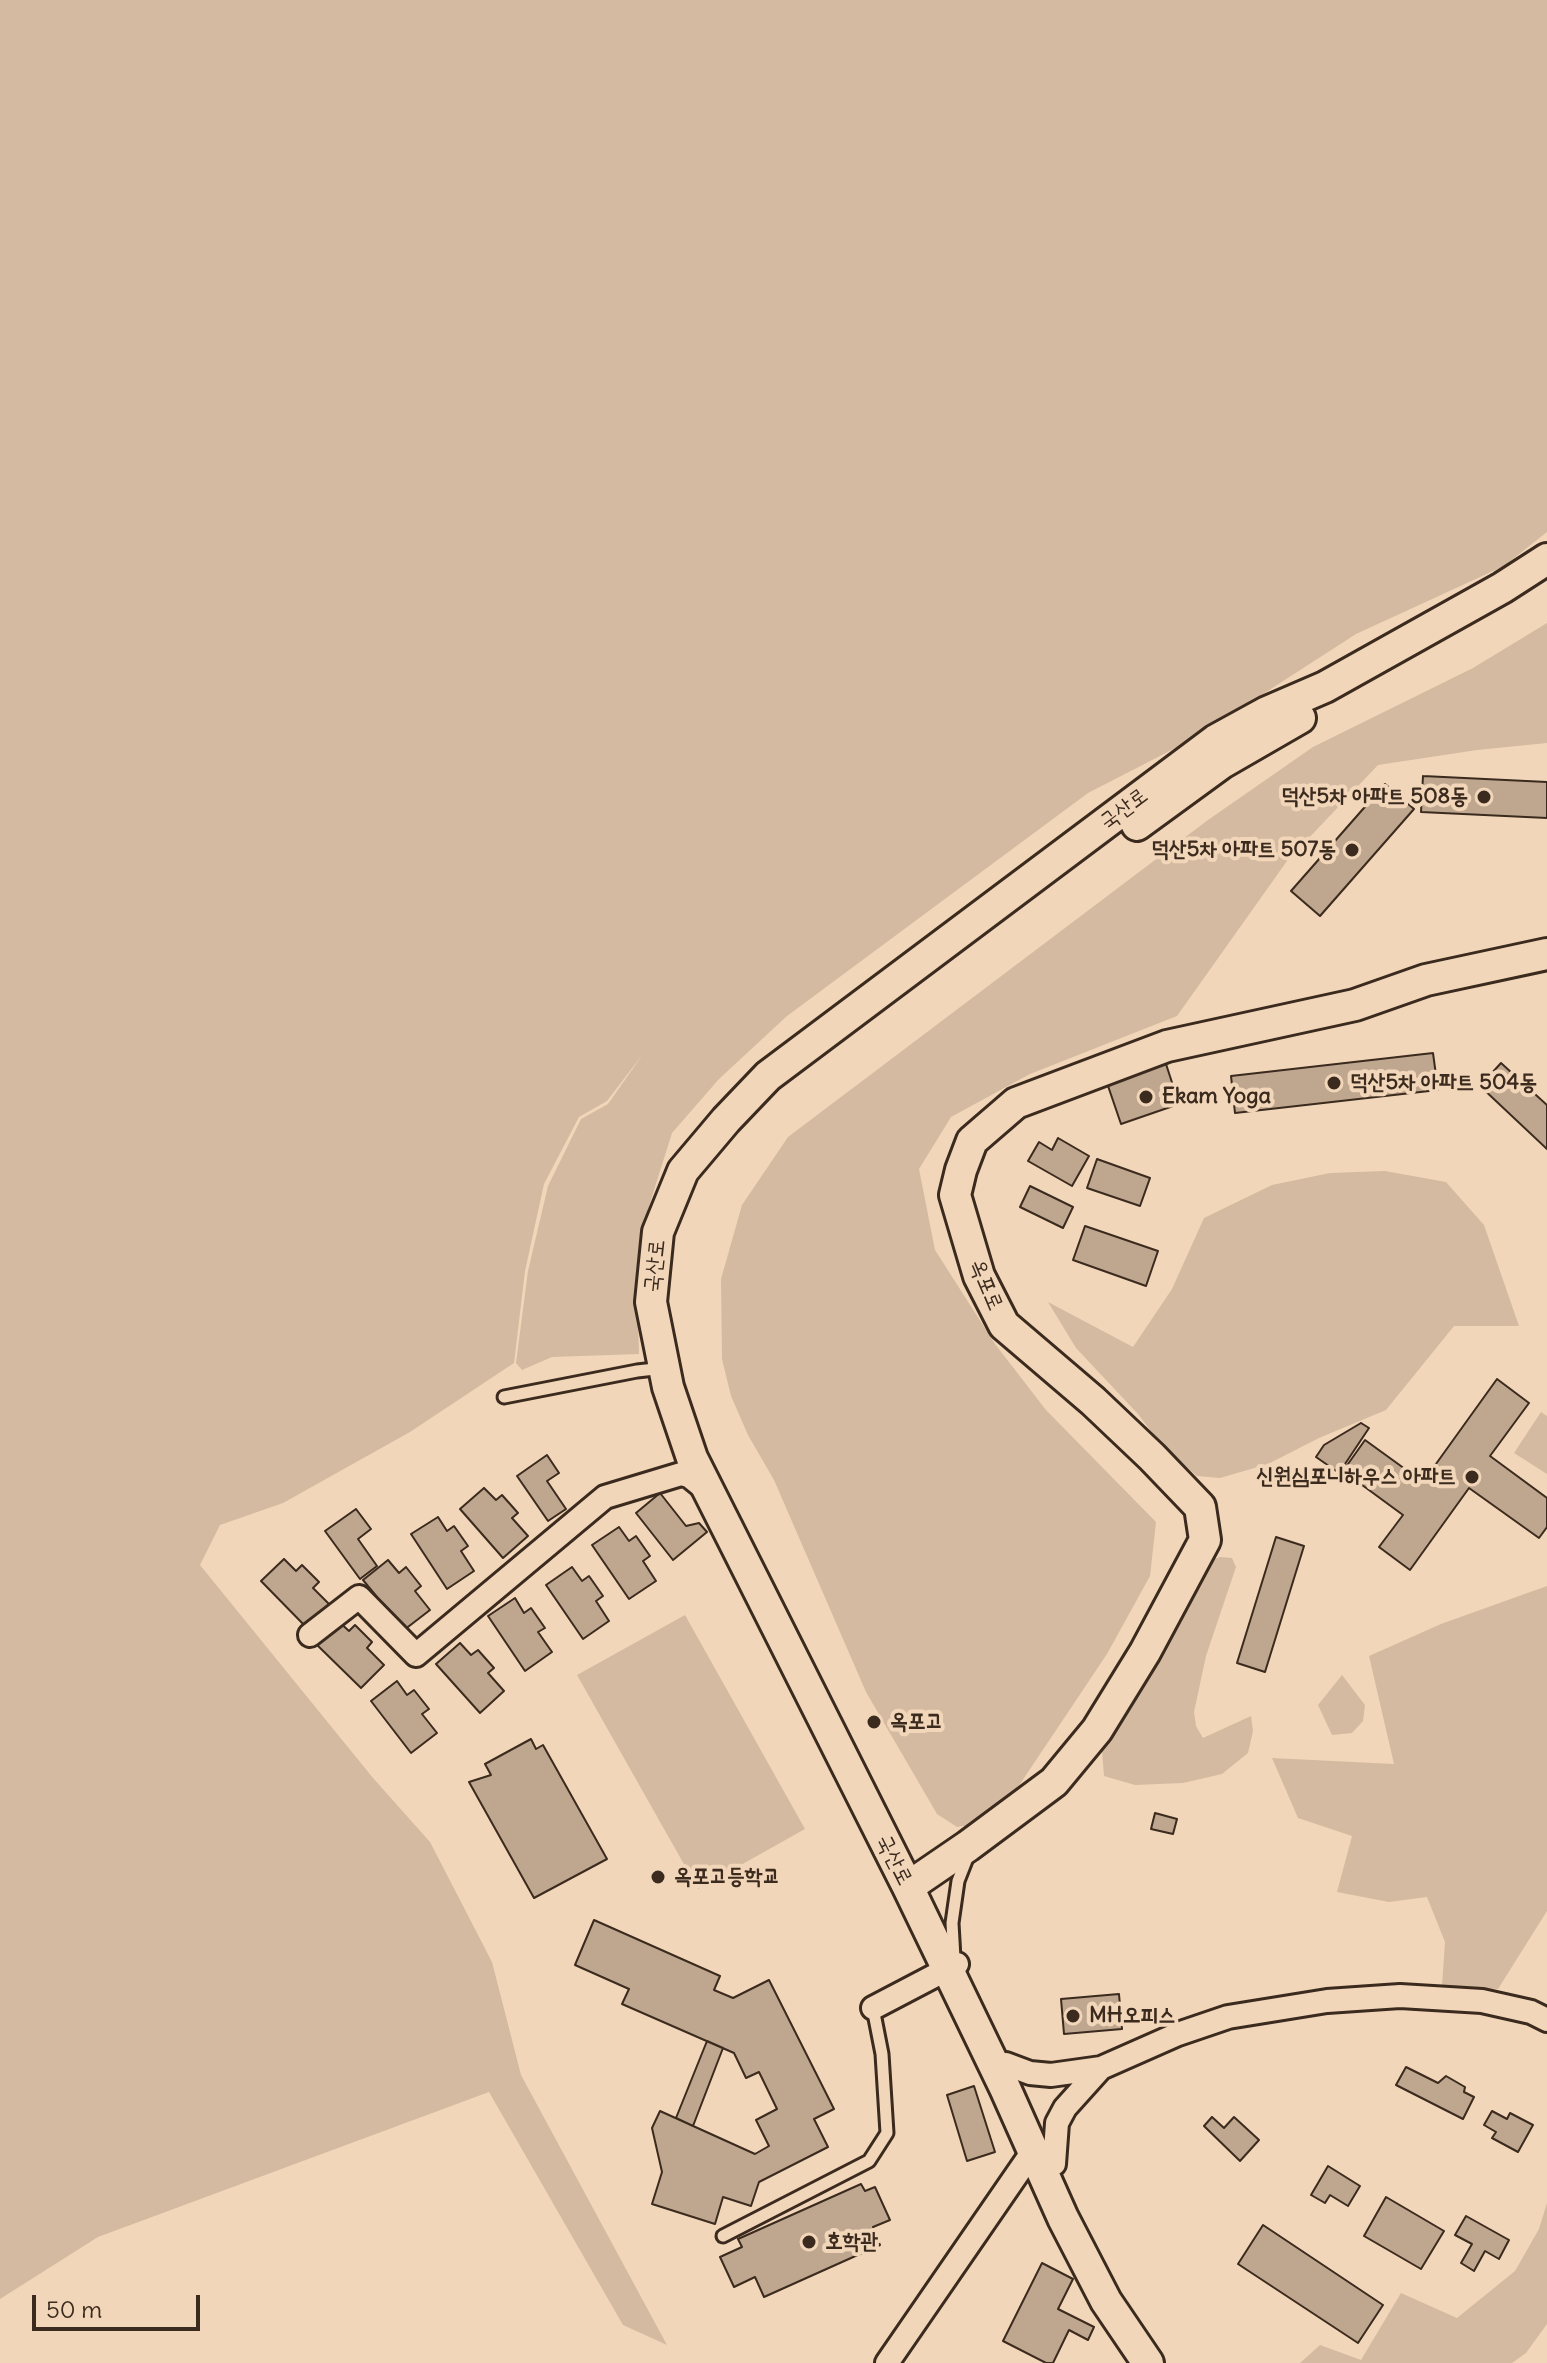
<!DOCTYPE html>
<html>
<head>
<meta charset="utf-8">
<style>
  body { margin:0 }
  #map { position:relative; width:1547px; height:2363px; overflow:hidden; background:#f2d6b9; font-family:Delius,sans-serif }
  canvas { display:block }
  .scale { position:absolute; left:32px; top:2295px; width:168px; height:36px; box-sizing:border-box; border:4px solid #3b2a1e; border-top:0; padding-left:10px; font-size:24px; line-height:28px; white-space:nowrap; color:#3b2a1e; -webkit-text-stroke:6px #f2d6b9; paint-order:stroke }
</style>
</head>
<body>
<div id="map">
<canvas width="1547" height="2363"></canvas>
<div class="scale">50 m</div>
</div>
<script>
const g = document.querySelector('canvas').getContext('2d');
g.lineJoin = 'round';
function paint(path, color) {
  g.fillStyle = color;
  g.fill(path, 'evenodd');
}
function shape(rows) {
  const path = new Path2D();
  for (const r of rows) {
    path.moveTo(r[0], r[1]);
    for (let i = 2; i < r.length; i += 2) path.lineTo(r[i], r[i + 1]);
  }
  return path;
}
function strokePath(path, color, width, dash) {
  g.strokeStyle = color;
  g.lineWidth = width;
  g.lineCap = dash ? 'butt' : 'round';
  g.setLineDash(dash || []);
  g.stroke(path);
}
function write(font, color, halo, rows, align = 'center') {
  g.font = font + ' Delius,"Poor Story",sans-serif';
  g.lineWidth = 8;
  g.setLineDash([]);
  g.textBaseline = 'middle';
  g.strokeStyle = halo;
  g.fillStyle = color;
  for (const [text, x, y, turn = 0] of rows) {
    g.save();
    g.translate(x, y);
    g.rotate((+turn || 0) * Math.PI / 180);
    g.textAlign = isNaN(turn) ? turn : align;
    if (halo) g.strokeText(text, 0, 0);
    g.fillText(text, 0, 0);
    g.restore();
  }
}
paint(shape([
  [0,0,1547,0,1547,532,1504,566,1356,634,1195,738,1088,793,787,1016,719,1079,672,1133,649,1206,637,1287,639,1354,552,1357,522,1370,516,1363,528,1271,548,1186,581,1119,608,1104,643,1054,607,1101,579,1117,544,1184,525,1271,514,1363,410,1432,283,1503,220,1525,200,1565,373,1778,430,1842,492,1962,521,2075,667,2345,623,2325,489,2092,98,2237,0,2299],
  [1547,623,1547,743,1477,750,1378,765,1287,861,1177,1016,1030,1074,951,1117,919,1169,935,1250,995,1344,1046,1410,1156,1522,1150,1576,1107,1654,1010,1799,989,1822,957,1827,937,1814,866,1692,774,1480,748,1435,731,1396,722,1359,721,1279,742,1205,788,1137,1208,820,1313,747,1473,668],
  [1385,1171,1446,1182,1484,1225,1519,1326,1454,1326,1386,1410,1319,1438,1268,1464,1220,1478,1197,1476,1162,1446,1138,1414,1076,1348,1048,1302,1133,1347,1172,1289,1204,1218,1272,1185,1330,1173],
  [1541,1412,1547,1416,1547,1474,1514,1453],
  [1220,1557,1232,1558,1236,1567,1206,1656,1194,1712,1196,1726,1203,1738,1251,1716,1253,1731,1248,1753,1222,1774,1183,1783,1135,1785,1104,1776,1101,1737,1202,1563],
  [1547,1586,1547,1911,1498,1989,1442,1986,1445,1942,1427,1897,1389,1902,1337,1892,1352,1836,1298,1818,1272,1758,1394,1764,1369,1656,1441,1624],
  [685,1615,805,1829,698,1889,577,1675],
  [1342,1675,1365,1705,1363,1721,1352,1733,1332,1735,1318,1705],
  [1547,2203,1547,2324,1526,2353,1512,2363,1300,2363,1320,2345,1361,2360,1401,2293,1457,2318,1515,2271,1539,2229]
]), '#d4baa0');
const building = shape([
  [1423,776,1547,782,1547,818,1421,812,1423,776],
  [1385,784,1414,809,1320,916,1291,891,1385,784],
  [1433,1053,1438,1090,1235,1113,1231,1076,1433,1053],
  [1501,1063,1547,1105,1547,1149,1480,1086,1501,1063],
  [1166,1064,1179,1104,1121,1124,1107,1083,1166,1064],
  [1058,1138,1089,1156,1072,1186,1028,1161,1039,1142,1052,1150,1058,1138],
  [1097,1159,1150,1178,1140,1206,1087,1188,1097,1159],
  [1030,1186,1073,1207,1063,1228,1020,1207,1030,1186],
  [1085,1226,1158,1251,1146,1286,1073,1260,1085,1226],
  [1497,1379,1529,1403,1490,1456,1547,1498,1547,1527,1539,1538,1469,1488,1410,1570,1379,1547,1403,1515,1343,1471,1365,1440,1423,1482,1497,1379],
  [1361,1423,1369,1428,1339,1473,1316,1457,1324,1445,1361,1423],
  [547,1455,559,1473,547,1481,566,1509,548,1521,517,1476,547,1455],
  [484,1488,496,1500,502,1495,518,1513,512,1518,528,1536,503,1558,460,1509,484,1488],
  [660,1493,686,1526,699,1523,707,1532,673,1560,636,1513,660,1493],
  [356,1509,371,1529,358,1539,377,1566,360,1579,325,1531,356,1509],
  [438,1517,447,1531,454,1526,468,1546,461,1551,474,1571,447,1589,411,1534,438,1517],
  [619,1527,629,1541,636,1536,650,1556,643,1561,656,1581,629,1599,592,1545,619,1527],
  [1276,1537,1304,1546,1265,1672,1237,1663,1276,1537],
  [284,1559,296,1571,302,1565,319,1582,313,1588,330,1605,307,1628,261,1581,284,1559],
  [388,1560,399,1573,406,1567,421,1586,415,1591,430,1610,404,1630,363,1580,388,1560],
  [572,1567,582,1581,589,1576,603,1596,596,1601,609,1621,583,1639,546,1585,572,1567],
  [515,1598,524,1613,531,1608,545,1628,538,1632,552,1652,525,1671,488,1616,515,1598],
  [336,1619,349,1631,355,1625,372,1642,367,1648,384,1665,361,1688,314,1642,336,1619],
  [460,1643,471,1655,478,1650,494,1668,488,1673,504,1691,480,1713,436,1664,460,1643],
  [397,1681,407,1695,414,1690,429,1709,422,1714,437,1733,411,1753,371,1701,397,1681],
  [531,1739,536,1749,543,1745,607,1859,534,1898,469,1782,491,1775,485,1764,531,1739],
  [1155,1813,1177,1819,1173,1834,1151,1829,1155,1813],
  [594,1920,720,1976,714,1990,733,1998,769,1980,834,2109,814,2119,828,2147,759,2182,751,2206,723,2197,715,2224,652,2204,662,2172,652,2128,660,2111,755,2154,769,2146,756,2120,777,2109,759,2072,746,2078,734,2053,622,2004,629,1989,575,1965,594,1920],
  [1119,1994,1122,2029,1064,2034,1061,1999,1119,1994],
  [707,2041,723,2048,693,2126,676,2118,707,2041],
  [1406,2067,1438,2083,1446,2076,1465,2087,1464,2092,1474,2097,1463,2119,1396,2085,1406,2067],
  [974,2086,995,2152,967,2161,947,2095,974,2086],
  [1492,2111,1507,2119,1510,2113,1533,2125,1518,2152,1492,2138,1496,2132,1484,2125,1492,2111],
  [1212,2117,1224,2128,1234,2117,1259,2140,1240,2161,1204,2126,1212,2117],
  [1328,2166,1360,2186,1348,2206,1330,2195,1325,2203,1311,2195,1328,2166],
  [861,2184,865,2191,875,2187,890,2220,873,2227,880,2245,764,2297,755,2277,734,2287,720,2257,742,2247,738,2239,861,2184],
  [1386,2197,1444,2231,1421,2269,1364,2236,1386,2197],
  [1466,2216,1509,2240,1499,2259,1485,2251,1474,2271,1461,2263,1472,2244,1455,2235,1466,2216],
  [1263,2225,1383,2305,1358,2343,1238,2264,1263,2225],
  [1042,2263,1073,2279,1058,2309,1094,2327,1088,2340,1069,2330,1053,2363,1046,2363,1003,2341,1042,2263]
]);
paint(building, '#bfa68e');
strokePath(building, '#3b2a1e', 2);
const lane = shape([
  [504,1397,637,1371,664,1368],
  [954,1958,952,1923,958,1881,969,1853],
  [723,2236,869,2161,887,2133,882,2054,873,2008]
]);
const street = shape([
  [310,1635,359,1597,416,1655,605,1497,681,1474,689,1476,705,1489],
  [873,2008,957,1964],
  [1006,2064,1030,2073,1051,2075,1101,2068,1178,2034,1228,2017,1327,2001,1400,1996,1482,2001,1531,2012,1547,2020],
  [1054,2164,1057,2123,1065,2108,1101,2068],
  [887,2363,1033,2151]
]);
const secondary = shape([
  [1137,825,1222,763,1300,718],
  [908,1887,968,1846,1054,1782,1097,1730,1145,1652,1205,1540,1200,1507,1152,1457,1093,1401,1004,1325,979,1276,955,1195,961,1170,972,1141,1016,1103,1167,1046,1355,1005,1426,980,1547,954],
  [1148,2363,1106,2301,1063,2218,1005,2088,908,1887,692,1458,668,1387,651,1302,658,1232,683,1171,726,1120,768,1076,1216,740,1267,712,1325,687,1502,588,1547,559]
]);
strokePath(lane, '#3b2a1e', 17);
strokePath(street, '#3b2a1e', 28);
strokePath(secondary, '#3b2a1e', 36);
strokePath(lane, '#f2d6b9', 11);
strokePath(street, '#f2d6b9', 22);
strokePath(secondary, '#f2d6b9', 30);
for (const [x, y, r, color] of [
  [1484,797,8,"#3b2a1e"],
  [1352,850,8,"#3b2a1e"],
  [1334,1083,8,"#3b2a1e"],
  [1146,1097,8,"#3b2a1e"],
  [1472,1477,8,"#3b2a1e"],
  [874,1722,8,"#3b2a1e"],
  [658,1877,8,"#3b2a1e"],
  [1073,2016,8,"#3b2a1e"],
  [809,2242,8,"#3b2a1e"]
]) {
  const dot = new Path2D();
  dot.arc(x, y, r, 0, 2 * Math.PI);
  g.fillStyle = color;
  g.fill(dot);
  strokePath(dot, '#f2d6b9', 3);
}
write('bold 22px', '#3b2a1e', '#f2d6b9', [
  ["덕산5차 아파트 508동",1468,797,"right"],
  ["덕산5차 아파트 507동",1336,850,"right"],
  ["덕산5차 아파트 504동",1350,1083],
  ["Ekam Yoga",1162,1097],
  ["신원심포니하우스 아파트",1456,1477,"right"],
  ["옥포고",890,1722],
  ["옥포고등학교",674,1877],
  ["MH오피스",1089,2016],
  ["호학관",825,2242]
], 'left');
write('22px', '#3b2a1e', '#f2d6b9', [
  ["국산로",1124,809,-37],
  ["국산로",655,1266,-84],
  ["옥포로",986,1285,67],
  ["국산로",894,1860,63]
]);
</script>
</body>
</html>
